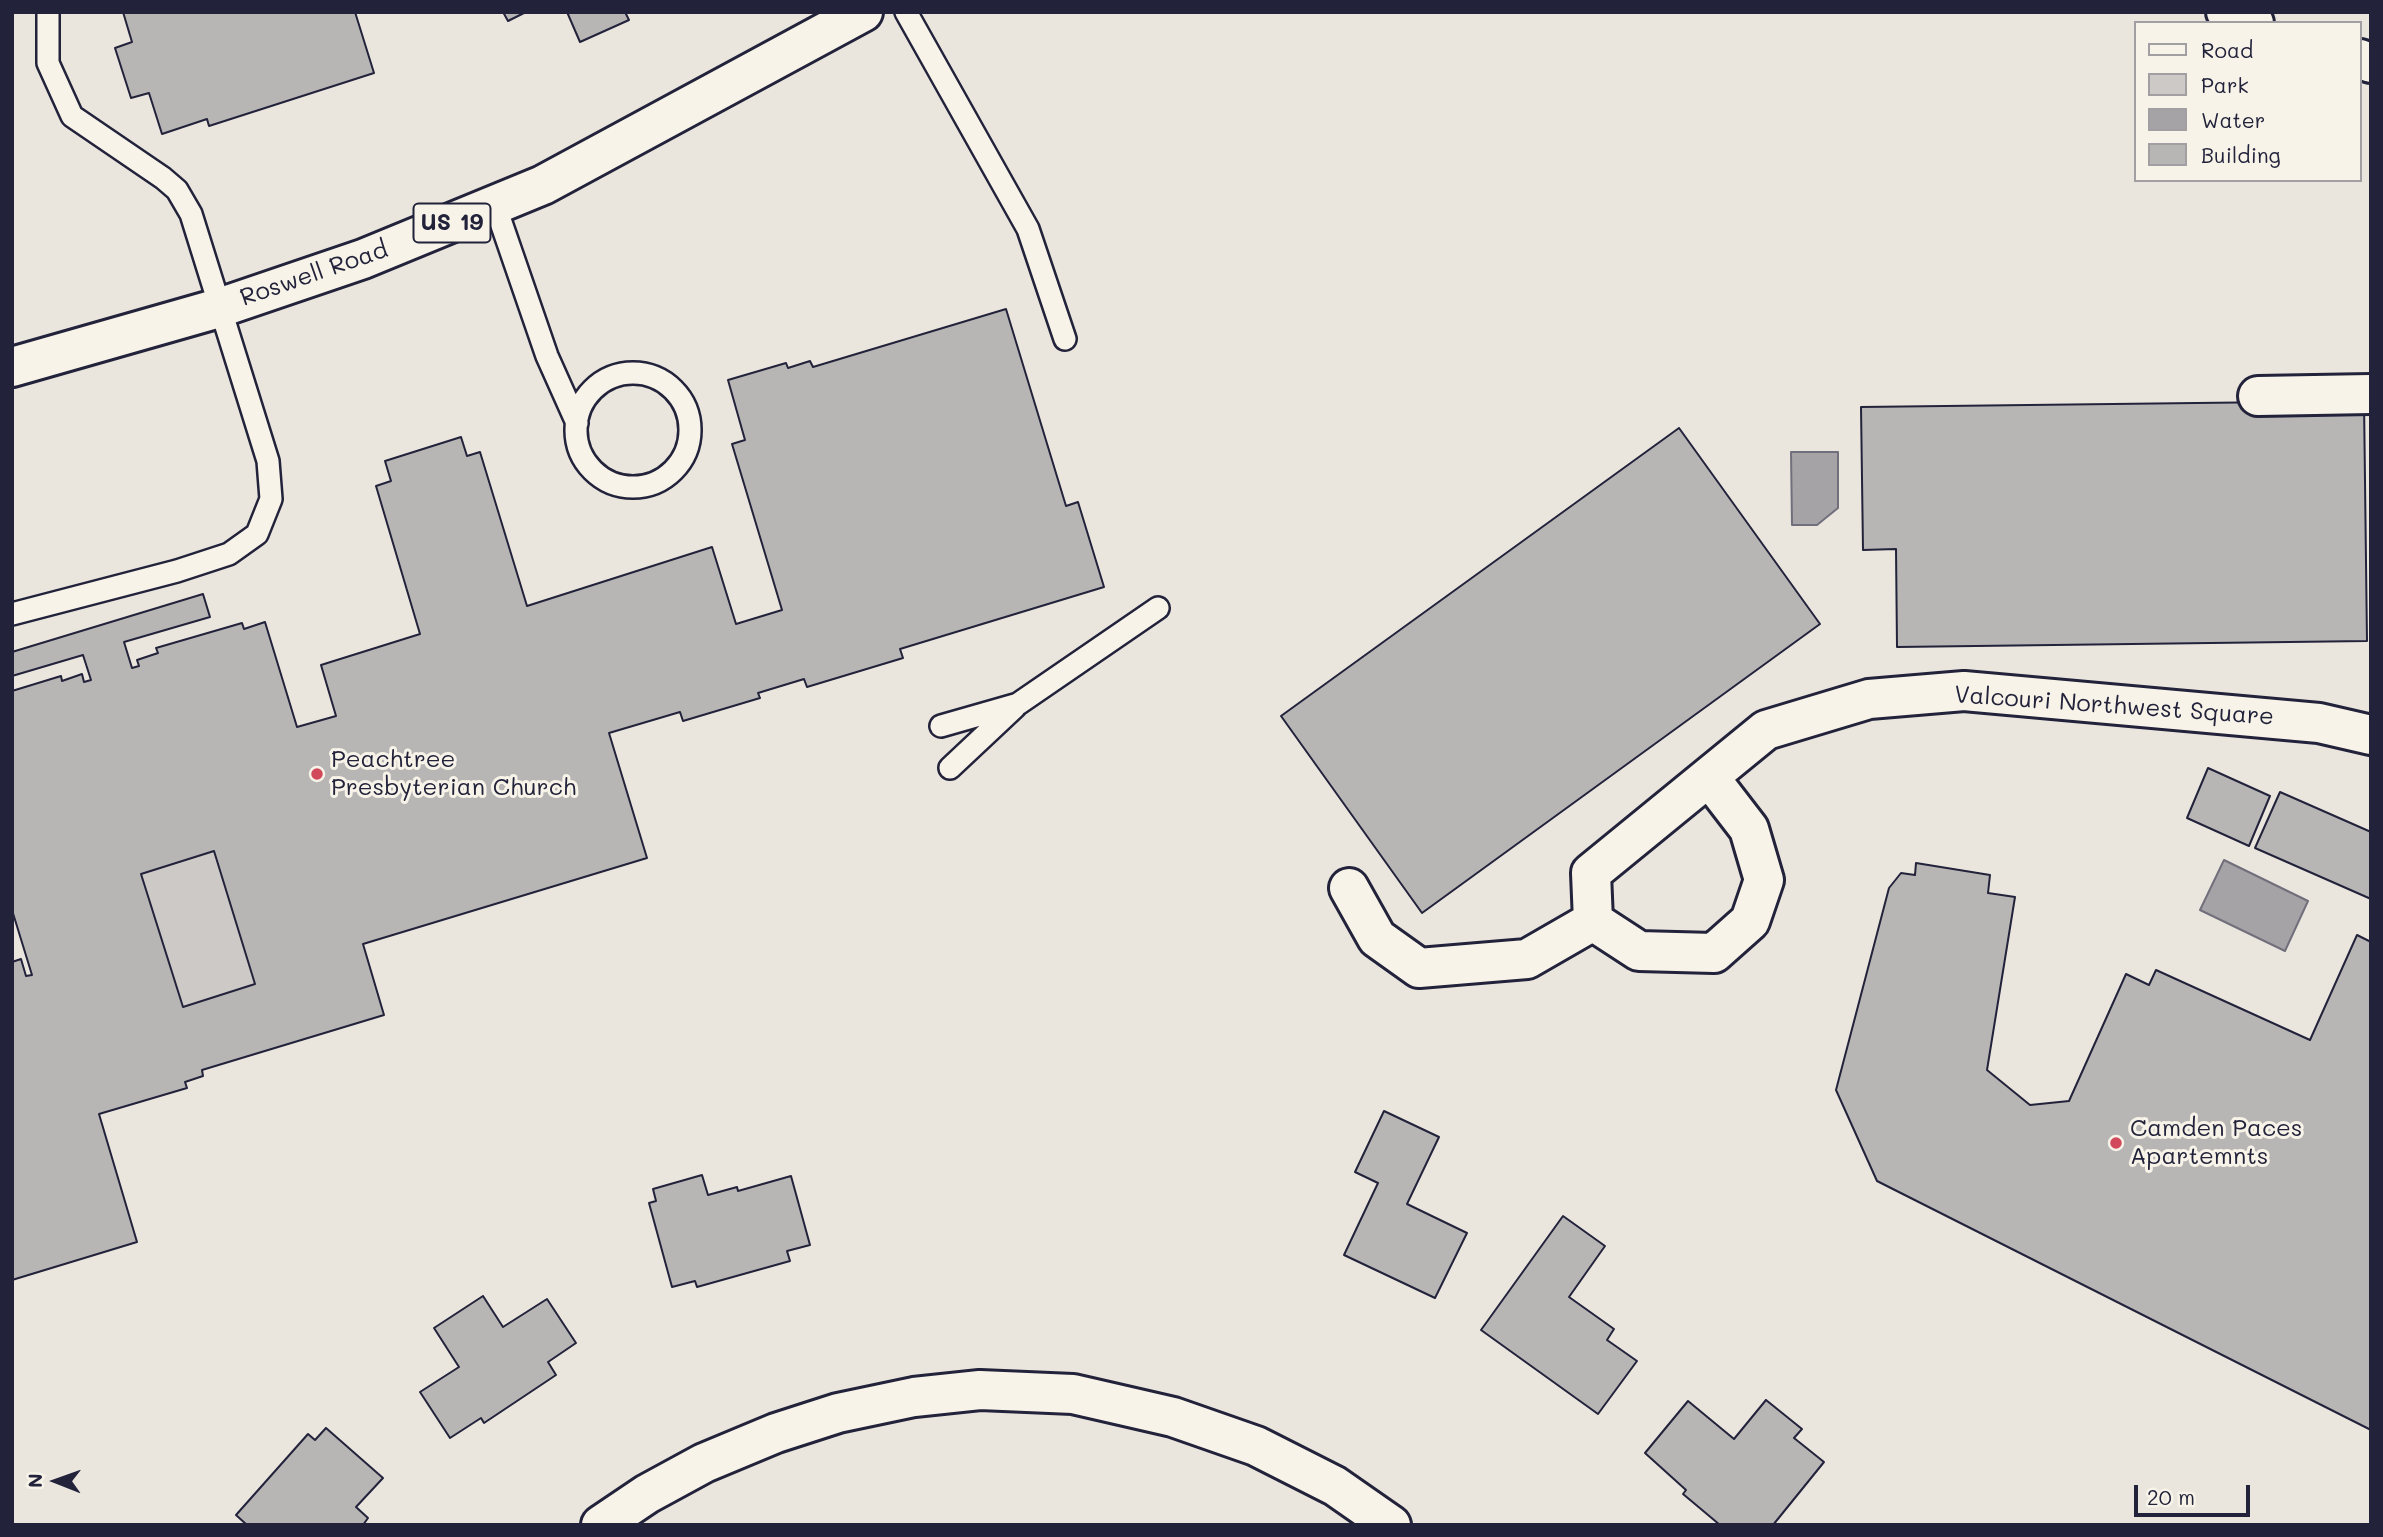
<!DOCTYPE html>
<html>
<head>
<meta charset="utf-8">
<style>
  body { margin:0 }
  #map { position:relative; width:2383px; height:1537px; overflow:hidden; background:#eae6de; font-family:Mali,sans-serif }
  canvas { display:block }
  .frame { position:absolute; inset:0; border:14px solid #22223b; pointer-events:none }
  .legend { position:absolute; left:2134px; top:21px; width:228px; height:161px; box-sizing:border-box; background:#f7f3e8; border:2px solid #a29fa3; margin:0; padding:9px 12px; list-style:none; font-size:21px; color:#22223b }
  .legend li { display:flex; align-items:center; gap:14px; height:35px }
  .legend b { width:35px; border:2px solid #a29fa3 }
  .north { position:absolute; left:21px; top:1446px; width:70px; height:70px; -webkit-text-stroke:5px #f7f3e8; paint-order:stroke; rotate:271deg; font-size:19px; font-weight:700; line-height:28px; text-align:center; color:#22223b }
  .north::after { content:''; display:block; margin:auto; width:24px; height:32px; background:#22223b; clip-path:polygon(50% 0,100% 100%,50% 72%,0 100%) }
  .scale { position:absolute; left:2134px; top:1485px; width:116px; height:32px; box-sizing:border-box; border:4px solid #22223b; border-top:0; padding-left:9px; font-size:21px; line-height:24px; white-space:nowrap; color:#22223b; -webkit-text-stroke:5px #f7f3e8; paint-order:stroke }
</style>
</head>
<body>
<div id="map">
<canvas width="2383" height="1537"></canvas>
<div class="frame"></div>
<ul class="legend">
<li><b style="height:9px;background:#f7f3e8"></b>Road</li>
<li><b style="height:19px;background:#cdc9c6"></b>Park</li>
<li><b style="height:19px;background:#a6a3a6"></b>Water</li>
<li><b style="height:19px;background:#b8b6b5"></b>Building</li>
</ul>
<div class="north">N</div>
<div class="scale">20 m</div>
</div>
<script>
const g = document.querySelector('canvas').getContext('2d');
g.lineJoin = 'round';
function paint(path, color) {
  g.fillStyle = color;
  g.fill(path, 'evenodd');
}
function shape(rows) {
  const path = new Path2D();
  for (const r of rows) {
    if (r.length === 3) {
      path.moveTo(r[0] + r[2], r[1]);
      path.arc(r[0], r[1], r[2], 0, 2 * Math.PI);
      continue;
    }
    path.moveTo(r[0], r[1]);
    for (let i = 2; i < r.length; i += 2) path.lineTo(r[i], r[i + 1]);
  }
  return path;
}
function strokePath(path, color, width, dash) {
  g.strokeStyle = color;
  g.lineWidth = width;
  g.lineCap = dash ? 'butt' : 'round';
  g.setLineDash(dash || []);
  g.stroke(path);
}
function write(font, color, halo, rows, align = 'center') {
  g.font = font + ' Mali,sans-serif';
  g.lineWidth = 6;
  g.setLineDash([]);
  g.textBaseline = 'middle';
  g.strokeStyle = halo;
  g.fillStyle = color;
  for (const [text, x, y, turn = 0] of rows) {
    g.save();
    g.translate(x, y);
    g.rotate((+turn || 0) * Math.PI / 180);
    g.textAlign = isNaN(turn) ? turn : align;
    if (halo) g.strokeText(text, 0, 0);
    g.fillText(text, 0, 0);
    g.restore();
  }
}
paint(shape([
  [214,851,276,1047,202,1070,141,874]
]), '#cdc9c6');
const water = shape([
  [1791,452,1838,452,1838,508,1817,525,1792,525,1791,452],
  [2224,860,2308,901,2285,951,2200,910,2224,860]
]);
paint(water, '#a6a3a6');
strokePath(water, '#716f7b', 2);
const building = shape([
  [123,12,355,12,374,73,209,126,207,119,162,134,149,93,131,98,115,48,132,42,123,12],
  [503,12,526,12,508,21,503,12],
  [567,12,625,12,629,20,580,42,567,12],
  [1006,309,1066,506,1078,502,1104,587,900,649,903,658,807,687,804,679,758,693,760,698,683,721,680,712,609,733,647,858,363,944,384,1015,202,1070,203,1076,185,1082,187,1088,99,1114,137,1242,12,1280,12,962,21,959,26,976,32,975,12,910,12,691,61,676,62,681,82,674,84,682,91,680,83,655,12,676,12,652,203,594,210,617,124,642,132,668,139,666,137,660,158,653,156,648,242,623,244,629,265,622,297,727,336,716,321,665,420,634,376,486,391,481,385,461,461,437,467,456,480,452,527,606,712,547,736,624,782,610,732,444,745,440,728,380,786,363,788,368,810,361,813,367,1006,309],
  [214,851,255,984,183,1007,141,874,214,851],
  [2364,401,2367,641,1897,647,1896,549,1863,550,1861,407,2364,401],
  [1679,428,1820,624,1422,913,1281,716,1679,428],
  [2208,768,2270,796,2249,846,2187,818,2208,768],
  [2280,792,2371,832,2371,899,2255,848,2280,792],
  [1916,863,1990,875,1988,893,2015,897,1987,1070,2030,1105,2069,1101,2126,974,2149,985,2156,970,2310,1040,2357,935,2371,942,2371,1430,1877,1181,1836,1090,1889,888,1901,873,1915,875,1916,863],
  [1384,1111,1439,1137,1407,1204,1467,1233,1435,1298,1344,1255,1378,1183,1355,1172,1384,1111],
  [702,1175,708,1195,737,1187,738,1191,791,1176,810,1245,787,1251,790,1261,697,1287,695,1281,672,1287,649,1203,656,1201,653,1189,702,1175],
  [1563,1216,1605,1246,1569,1297,1614,1329,1607,1340,1637,1361,1598,1414,1481,1330,1563,1216],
  [483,1296,503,1327,547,1299,576,1343,548,1362,556,1375,484,1423,481,1418,450,1438,420,1392,459,1367,434,1328,483,1296],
  [1766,1400,1802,1429,1794,1438,1824,1462,1773,1525,1720,1525,1683,1494,1686,1490,1645,1453,1688,1401,1734,1439,1766,1400],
  [326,1428,383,1478,356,1507,368,1518,363,1525,247,1525,236,1515,308,1434,315,1440,326,1428]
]);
paint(building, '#b8b6b5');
strokePath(building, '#22223b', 2);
const lane = shape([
  [906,12,1028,229,1065,339],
  [495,205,547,356,577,423],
  [633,430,57],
  [12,614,177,571,229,554,257,534,271,499,268,461,191,214,177,190,163,178,72,116,48,63,48,12],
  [941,726,1018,704,1158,608],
  [950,768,1015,707]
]);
const street = shape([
  [2226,12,2254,23],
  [2360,59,2371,63],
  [2258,396,2371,394],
  [1349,888,1377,938,1419,968,1527,959,1593,921,1591,873,1766,730,1869,699,1964,691,2319,723,2371,735],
  [1593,921,1639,951,1714,953,1750,921,1764,880,1749,829,1709,777],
  [601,1525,647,1494,704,1463,776,1433,838,1413,914,1397,980,1390,1073,1394,1173,1417,1256,1446,1335,1486,1391,1525]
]);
const primary = shape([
  [12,367,219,308,363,259,543,185,863,12]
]);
strokePath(lane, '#22223b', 26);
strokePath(street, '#22223b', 44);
strokePath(primary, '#22223b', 44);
strokePath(lane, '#f7f3e8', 21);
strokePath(street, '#f7f3e8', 38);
strokePath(primary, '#f7f3e8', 38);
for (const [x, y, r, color] of [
  [317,774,7,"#d1495b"],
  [2116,1143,7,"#d1495b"]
]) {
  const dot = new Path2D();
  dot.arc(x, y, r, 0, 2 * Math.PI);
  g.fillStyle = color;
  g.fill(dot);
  strokePath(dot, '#f7f3e8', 2.5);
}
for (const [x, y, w] of [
  [452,223,77]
]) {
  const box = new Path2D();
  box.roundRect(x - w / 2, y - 19.5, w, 39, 5);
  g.fillStyle = '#f7f3e8';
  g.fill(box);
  strokePath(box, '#22223b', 2);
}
write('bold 23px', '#22223b', null, [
  ["US 19",452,223]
]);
write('24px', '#22223b', '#f7f3e8', [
  ["Roswell Road",314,274,-19],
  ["Valcouri Northwest Square",2114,706,4]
]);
write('24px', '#22223b', '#f7f3e8', [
  ["Peachtree",331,760],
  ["Presbyterian Church",331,788],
  ["Camden Paces",2130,1129],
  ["Apartemnts",2130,1157]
], 'left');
</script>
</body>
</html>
